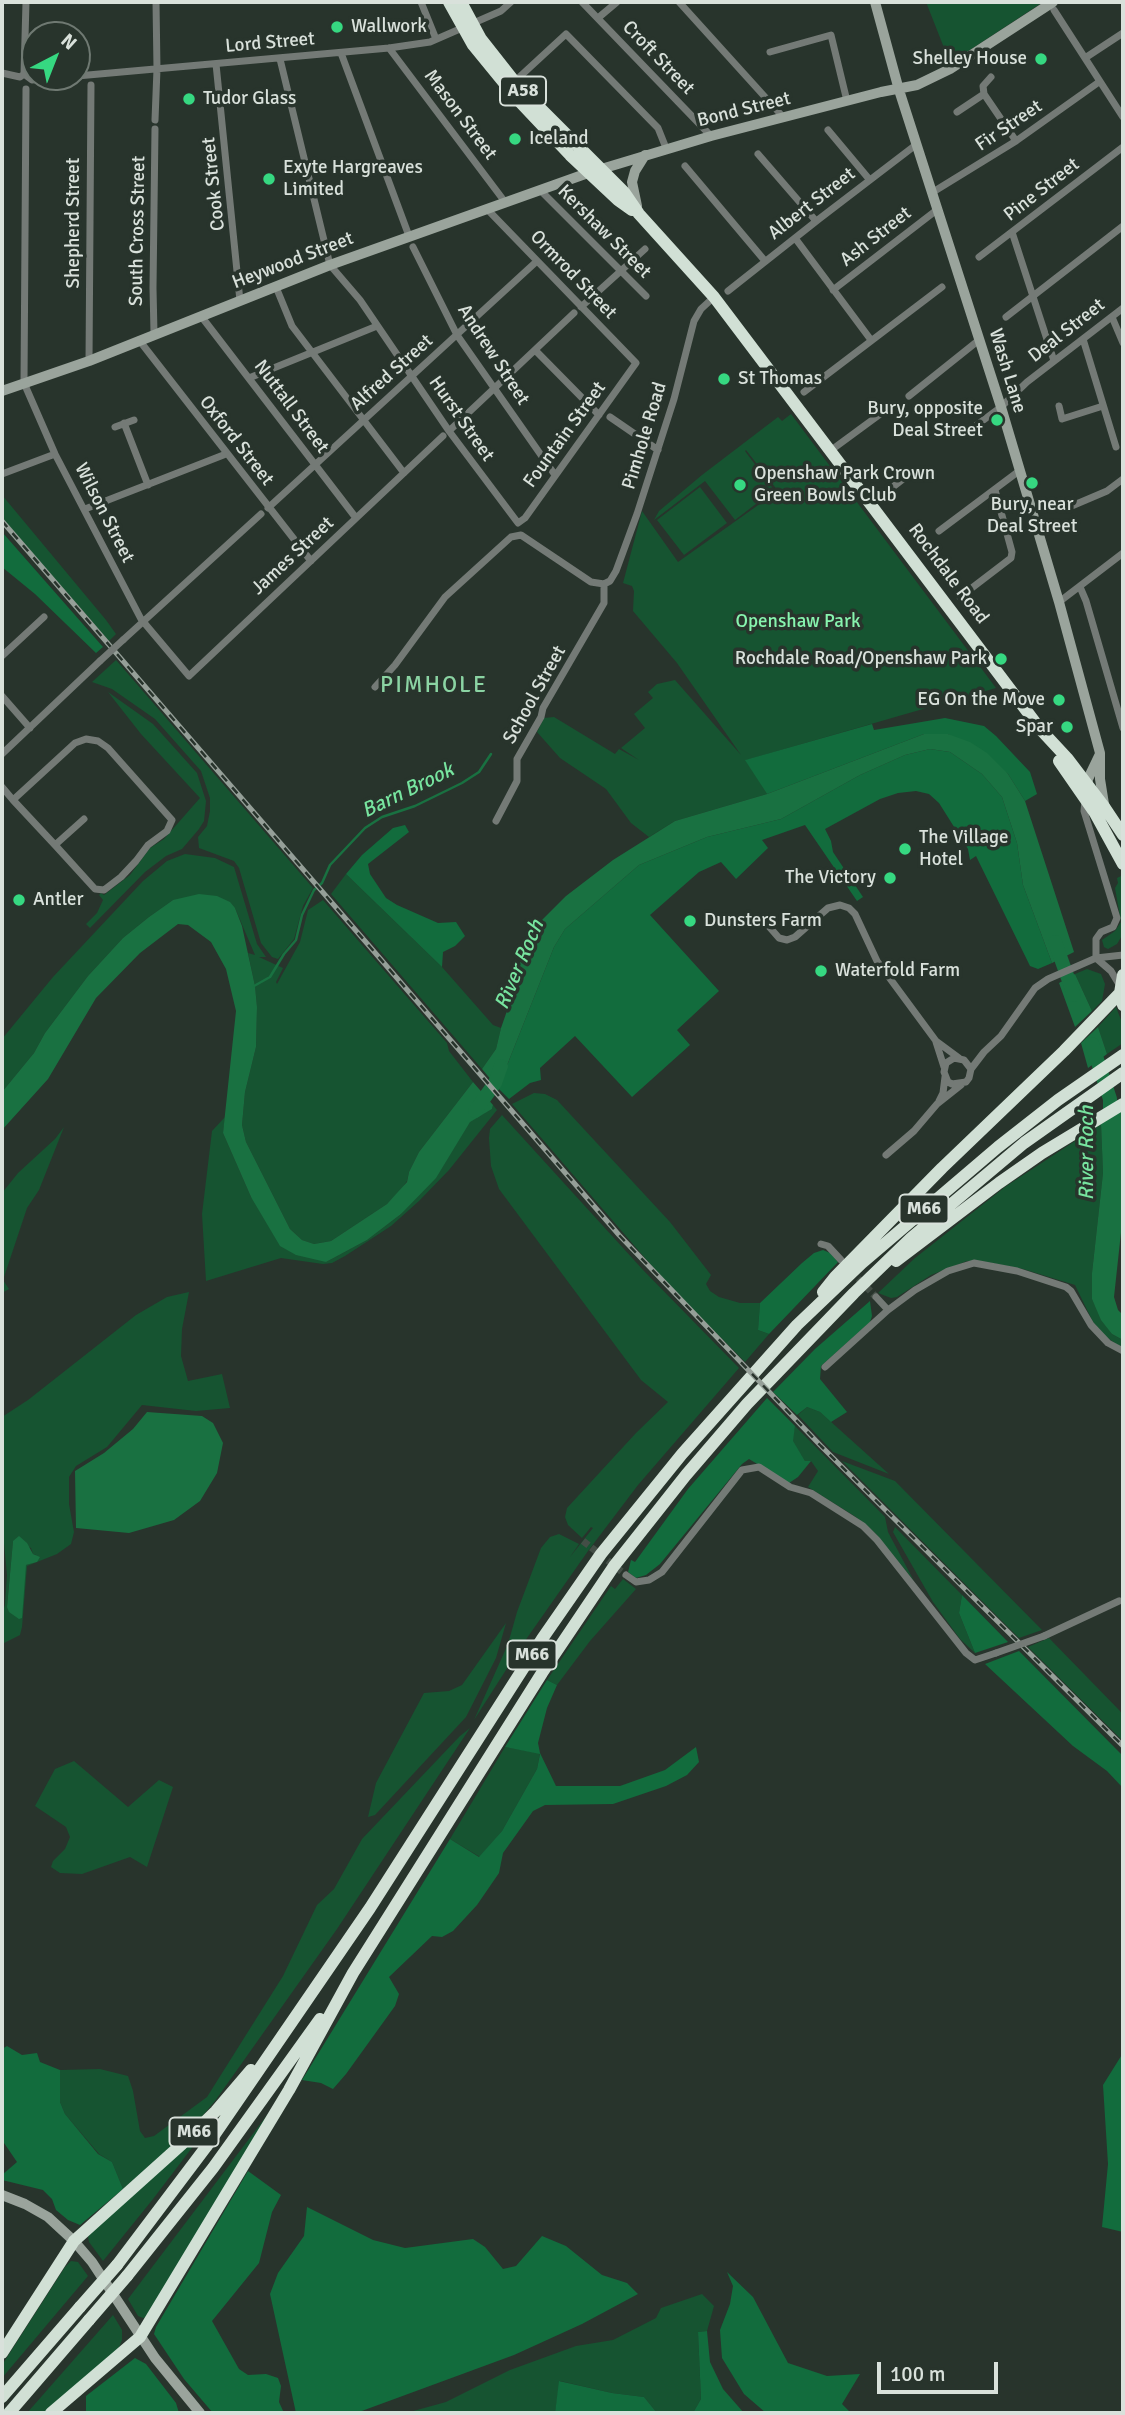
<!DOCTYPE html>
<html>
<head>
<meta charset="utf-8">
<style>
  body { margin:0 }
  #map { position:relative; width:1125px; height:2415px; overflow:hidden; background:#28342c; font-family:Signika,sans-serif }
  canvas { display:block }
  .frame { position:absolute; inset:0; border:4px solid #d9e1db; pointer-events:none }
  .north { position:absolute; left:21px; top:21px; width:70px; height:70px; box-sizing:border-box; background:#28342c; border:2px solid #6f7972; border-radius:50%; rotate:42deg; font-size:19px; font-weight:700; line-height:28px; text-align:center; color:#d9e1db }
  .north::after { content:''; display:block; margin:auto; width:24px; height:32px; background:#36d881; clip-path:polygon(50% 0,100% 100%,50% 72%,0 100%) }
  .scale { position:absolute; left:877px; top:2362px; width:121px; height:32px; box-sizing:border-box; border:4px solid #d9e1db; border-top:0; padding-left:9px; font-size:21px; line-height:24px; white-space:nowrap; color:#d9e1db; -webkit-text-stroke:5px #28342c; paint-order:stroke }
</style>
</head>
<body>
<div id="map">
<canvas width="1125" height="2415"></canvas>
<div class="frame"></div>
<div class="north">N</div>
<div class="scale">100 m</div>
</div>
<script>
const g = document.querySelector('canvas').getContext('2d');
g.lineJoin = 'round';
function paint(path, color) {
  g.fillStyle = color;
  g.fill(path, 'evenodd');
}
function shape(rows) {
  const path = new Path2D();
  for (const r of rows) {
    path.moveTo(r[0], r[1]);
    for (let i = 2; i < r.length; i += 2) path.lineTo(r[i], r[i + 1]);
  }
  return path;
}
function strokePath(path, color, width, dash) {
  g.strokeStyle = color;
  g.lineWidth = width;
  g.lineCap = dash ? 'butt' : 'round';
  g.setLineDash(dash || []);
  g.stroke(path);
}
function write(font, color, halo, rows, align = 'center') {
  g.font = font + ' Signika,sans-serif';
  g.lineWidth = 7;
  g.setLineDash([]);
  g.textBaseline = 'middle';
  g.strokeStyle = halo;
  g.fillStyle = color;
  for (const [text, x, y, turn = 0] of rows) {
    g.save();
    g.translate(x, y);
    g.rotate((+turn || 0) * Math.PI / 180);
    g.textAlign = isNaN(turn) ? turn : align;
    if (halo) g.strokeText(text, 0, 0);
    g.fillText(text, 0, 0);
    g.restore();
  }
}
paint(shape([
  [926,2,954,2,955,4,959,2,1043,2,950,63],
  [791,414,996,688,746,760,767,794,675,821,649,837,631,823,606,789,560,758,537,732,544,718,554,717,615,754,619,749,639,760,621,748,645,728,634,714,653,698,648,692,657,684,675,680,741,755,677,663,633,611,634,591,632,586,623,583,642,511,678,562,778,491,746,450,745,451,774,490,735,520,705,481,654,520,659,511,702,475,778,417,782,421],
  [700,487,727,523,684,555,657,520],
  [2,495,106,620,116,634,109,641,2,518],
  [116,660,313,888,303,906,294,939,278,959,272,957,261,943,239,868,234,861,199,848,198,837,207,826,210,811,210,798,201,771,155,719,112,689,92,682],
  [108,692,153,724,197,773,206,801,204,821,199,829,182,849,166,856,145,872,90,928,86,924,97,913,103,900,99,895,101,893,104,895,130,875,150,848,164,839,200,798,141,734],
  [185,854,215,858,234,867,257,944,266,957,259,957,283,968,276,982,277,984,300,942,308,910,323,900,447,1043,449,1051,473,1082,419,1152,409,1172,407,1181,400,1191,387,1204,331,1241,314,1244,302,1240,290,1229,246,1142,242,1125,245,1092,256,1047,257,1007,255,986,248,953,255,955,235,908,173,900,149,917,123,938,88,976,45,1033,34,1053,2,1092,2,1039,53,977,143,881,167,861],
  [346,874,442,967,493,1025,501,1028,496,1049,482,1069,331,894],
  [1123,875,1123,934,1117,944,1108,949,1104,947,1102,940,1115,931,1121,922,1115,888,1118,883,1117,878],
  [1087,969,1101,974,1105,984,1102,1001,1092,1011,1075,974],
  [1116,1007,1123,1025,1123,1043,1107,1054,1098,1027],
  [534,1093,545,1094,557,1100,670,1222,711,1275,706,1284,710,1291,719,1297,740,1303,760,1303,758,1330,769,1334,745,1362,664,1280,512,1104],
  [493,1105,497,1110,449,1170,419,1201,391,1226,345,1256,332,1263,323,1264,281,1258,206,1281,202,1214,212,1131,225,1117,223,1133,251,1197,326,1262,367,1240,401,1214,470,1121,492,1109],
  [502,1115,644,1271,739,1368,638,1485,588,1551,520,1648,474,1720,508,1644,517,1612,541,1548,550,1537,559,1534,579,1544,570,1557,593,1528,591,1527,582,1538,568,1525,565,1517,567,1508,636,1433,668,1402,641,1380,499,1189,491,1166,489,1138,490,1129],
  [1101,1124,1103,1173,1092,1273,1092,1299,1112,1334,1123,1340,1123,1349,1105,1336,1093,1322,1075,1285,1023,1269,981,1261,967,1261,931,1275,897,1297,891,1298,878,1293,915,1258,1005,1187],
  [64,1127,39,1190,27,1208,3,1280,9,1289,2,1293,2,1193,18,1173,55,1139],
  [189,1292,182,1329,181,1356,188,1381,222,1374,230,1408,196,1411,142,1405,107,1447,76,1466,69,1477,69,1504,74,1532,71,1544,57,1554,27,1566,22,1627,20,1635,2,1644,2,1614,5,1605,7,1575,2,1522,2,1417,28,1400,136,1315,167,1297],
  [13,1541,31,1548,33,1554,36,1555,37,1562,26,1565,7,1607],
  [807,1407,820,1412,889,1474,833,1452,798,1415],
  [795,1426,885,1517,888,1532,914,1581,876,1534,856,1517,808,1487,818,1471,811,1461,805,1461,792,1441],
  [842,1461,895,1481,1042,1630,1019,1638],
  [895,1527,962,1595,959,1613,975,1653,960,1639,933,1602,893,1532],
  [623,1579,636,1589,590,1641,557,1685,547,1680,611,1586,615,1589],
  [506,1623,496,1658,466,1717,375,1815,368,1817,376,1783,424,1693,449,1691,462,1685],
  [1049,1638,1120,1711,1123,1716,1123,1741,1028,1647],
  [470,1728,337,1929,215,2101,193,2127,123,2189,112,2162,99,2154,65,2114,60,2102,60,2070,100,2069,128,2076,133,2091,140,2131,145,2138,154,2136,207,2097,283,1976,317,1905,334,1889,362,1839,460,1736],
  [505,1747,540,1753,537,1769,502,1831,480,1857,450,1839],
  [74,1761,128,1807,159,1780,173,1787,147,1867,130,1857,82,1874,60,1873,51,1867,53,1861,65,1849,70,1837,66,1827,35,1806,55,1769],
  [283,2094,146,2317,143,2318,138,2316,128,2299],
  [223,2107,153,2199,103,2261,89,2242,88,2237,94,2229],
  [71,2261,78,2262,88,2276,2,2378,2,2365,65,2267],
  [702,2294,714,2306,707,2331,698,2332,701,2399,693,2413,657,2413,644,2397,612,2393,560,2381,555,2413,406,2413,446,2402,510,2370,576,2346,613,2340,656,2318,661,2308],
  [113,2315,122,2330,122,2340,118,2350,44,2413,27,2413]
]), '#165431');
paint(shape([
  [2,532,103,647,96,653,35,594,2,567],
  [945,718,984,726,996,736,1030,772,1037,794,1025,801,1008,774,948,734,924,734,767,794,745,760,872,724,874,730],
  [930,749,950,752,982,774,1002,797,1017,843,1023,885,1052,963,1038,969,1030,966,976,856,970,860,968,849,939,803,929,794,916,791,898,793,880,799,825,829,831,841,833,852,863,897,857,901,805,825,762,840,768,848,736,879,721,862,699,872,650,915,719,991,677,1030,690,1045,632,1097,575,1036,540,1068,541,1080,530,1083,509,1099,498,1088,554,947,565,929,639,865,707,837,781,819,860,775,905,755],
  [405,825,409,832,368,864,370,874,386,898,397,905,438,923,456,922,465,936,455,946,443,952,442,967,346,874,362,855,393,828],
  [823,1250,830,1253,838,1262,769,1334,758,1330,760,1303,802,1263,814,1253],
  [870,1301,872,1316,870,1322,821,1366,820,1379,847,1412,831,1422,820,1412,807,1407,797,1415,773,1392,815,1349],
  [767,1398,795,1426,793,1441,805,1461,811,1461,798,1477,789,1483,749,1459,742,1464,660,1564,646,1575,636,1578,628,1572,631,1560,635,1562,688,1489],
  [962,1595,1008,1642,975,1653,959,1613],
  [1019,1651,1123,1756,1123,1788,1107,1771,1073,1746,985,1664],
  [547,1680,557,1685,547,1708,538,1743,540,1753,556,1786,620,1786,665,1770,696,1747,699,1762,687,1775,666,1786,613,1804,545,1805,533,1811,503,1853,499,1873,477,1905,453,1931,442,1937,432,1936,389,1977,399,1994,395,2006,346,2074,333,2089,321,2083,302,2080,450,1839,479,1857,502,1831,537,1769,540,1754,505,1747],
  [7,2046,22,2055,37,2053,40,2062,60,2070,60,2102,65,2114,98,2154,112,2162,123,2189,80,2225,68,2220,56,2210,52,2199,43,2190,2,2180,2,2175,17,2162,2,2140,2,2049],
  [1123,2053,1123,2232,1102,2227,1108,2164,1103,2085],
  [248,2171,281,2195,272,2212,259,2263,212,2321,239,2369,248,2375,266,2374,278,2378,281,2386,279,2402,284,2413,213,2413,184,2379,154,2334,156,2327],
  [307,2207,373,2240,405,2248,473,2239,485,2247,503,2269,516,2266,542,2236,566,2246,602,2275,627,2283,638,2294,582,2324,514,2355,359,2412,296,2413,270,2294,278,2273,304,2236],
  [727,2272,753,2297,788,2363,827,2376,860,2374,842,2404,851,2413,766,2413,744,2394,722,2358,720,2330,730,2304,733,2286],
  [707,2331,710,2362,723,2389,744,2413,693,2413,701,2399,698,2332],
  [135,2358,146,2364,176,2403,179,2413,86,2413,86,2396],
  [559,2381,612,2393,644,2397,657,2413,555,2413]
]), '#126c3d');
paint(shape([
  [924,734,948,734,970,742,987,753,1008,774,1025,801,1074,952,1052,963,1023,885,1017,843,1002,797,982,774,950,752,930,749,905,755,860,775,781,819,707,837,639,865,565,929,554,947,498,1088,482,1069,496,1049,501,1028,516,985,515,973,523,954,542,920,566,896,613,860,675,821,767,794],
  [199,894,217,896,230,902,235,908,242,926,255,986,257,1007,256,1047,245,1092,242,1125,246,1142,290,1229,302,1240,314,1244,331,1241,387,1204,407,1182,409,1172,419,1152,473,1082,493,1105,492,1109,470,1122,436,1178,401,1214,367,1240,326,1262,296,1255,280,1246,251,1197,223,1133,236,1011,226,969,211,942,188,925,178,924,140,953,96,998,48,1079,2,1130,2,1092,34,1053,45,1033,88,976,123,938,149,917,173,900],
  [1075,974,1092,1011,1075,1027,1059,983],
  [1098,1027,1107,1054,1088,1068,1081,1043],
  [1123,1110,1123,1214,1114,1297,1118,1310,1123,1315,1123,1340,1112,1334,1101,1320,1092,1299,1092,1273,1103,1173,1101,1124],
  [147,1412,202,1416,213,1423,223,1443,217,1473,200,1501,174,1520,129,1533,76,1528,75,1471,104,1453,133,1429],
  [19,1536,27,1543,33,1554,40,1557,37,1562,26,1565,22,1618,19,1619,9,1612,7,1607,13,1541]
]), '#197141');
strokePath(shape([
  [254,986,270,977,284,954,296,940,302,915,314,890,322,883,330,865,365,828,382,817,415,806,462,783,479,772,491,754]
]), '#197141', 2.5);
strokePath(shape([
  [1055,942,1074,995],
  [1092,1044,1110,1099,1110,1112],
  [475,1111,495,1083,501,1066]
]), '#197141', 14);
strokePath(shape([
  [851,1271,876,1297],
  [583,1541,626,1575]
]), '#434e46', 7, [7, 3.5]);
strokePath(shape([
  [421,2,436,39],
  [582,2,711,136],
  [679,2,784,118],
  [1054,10,1123,117],
  [598,18,617,2],
  [389,48,505,202],
  [770,52,831,35,847,101],
  [341,53,409,236],
  [1085,58,1123,33],
  [280,59,330,265,360,300,449,431,518,523,525,518,636,363,487,209],
  [216,64,240,301],
  [2,73,20,77,24,74],
  [24,74,26,2],
  [24,74,32,80,69,77],
  [77,76,389,48,430,42,501,11,511,2],
  [514,82,566,34,658,128,666,148],
  [26,89,24,383,55,454,141,619,189,676,443,436],
  [984,94,983,86,991,77],
  [957,112,984,94,1016,141],
  [155,120,157,69,156,2],
  [828,130,869,179],
  [758,154,816,221],
  [685,166,765,261],
  [540,190,646,296],
  [933,192,1016,141,1099,82],
  [1012,232,1054,361],
  [795,238,871,340],
  [413,247,457,335,555,475],
  [979,257,1123,147],
  [276,287,292,326,404,473],
  [833,290,938,209],
  [728,291,819,219,917,144],
  [581,307,645,249],
  [201,316,356,518],
  [1006,317,1123,226],
  [1112,317,1123,343],
  [154,333,153,288,155,129],
  [1083,339,1116,447],
  [139,340,311,561],
  [535,350,599,415],
  [89,361,91,85],
  [249,378,377,326],
  [804,392,942,287],
  [909,396,979,340],
  [1059,406,1062,419,1103,406],
  [610,417,658,450],
  [124,423,148,485],
  [115,427,134,420],
  [449,431,574,313],
  [966,433,1001,407,1027,382,1123,308],
  [830,451,879,415],
  [2,474,55,454],
  [871,504,907,476],
  [268,508,537,261],
  [1067,508,1107,491,1123,479],
  [85,509,226,454],
  [939,531,1019,471],
  [604,584,610,581,616,571,637,514,674,399,694,321,701,309,714,297],
  [1080,587,1086,601,1123,728],
  [960,597,1011,558,1012,552,995,490],
  [1059,602,1123,553],
  [123,640,261,514],
  [2,656,44,617],
  [375,687,395,665,445,597,511,537,521,535,591,582,604,584],
  [2,696,30,728],
  [2,754,100,661],
  [2,787,13,800,55,845,95,889,104,890,121,877,136,861,148,845,167,831,172,820,108,748,98,741,86,739,75,743,13,800],
  [1085,800,1084,811,1117,918,1113,927,1101,932,1096,939,1096,958],
  [496,821,517,781,517,759,541,717,543,708,604,603,604,584],
  [55,845,84,819],
  [765,922,779,938,787,940,795,937,828,908,840,905,849,908,855,914,877,961,936,1041,959,1058],
  [1096,958,1111,971,1120,986],
  [936,1042,944,1067],
  [971,1069,964,1060,954,1058,946,1063,944,1072,948,1082,952,1084,966,1082,969,1078,971,1069,984,1052,1001,1036,1035,988,1048,979,1096,958,1123,955],
  [939,1101,943,1093,945,1077],
  [886,1155,914,1131,937,1104,961,1085],
  [821,1244,828,1246,841,1260],
  [876,1297,888,1310],
  [825,1367,888,1310,915,1290,948,1271,974,1263,1017,1271,1066,1287,1071,1291,1091,1325,1108,1343,1123,1351],
  [626,1575,636,1582,649,1580,662,1572,742,1470,759,1467,790,1487,811,1493,863,1526,877,1540,966,1653,975,1660,996,1653],
  [1044,1636,1119,1601]
]), '#747a76', 7);
strokePath(shape([
  [875,2,899,90,1001,407,1059,602,1100,753,1100,779,1104,804],
  [637,206,632,182,635,171,645,155],
  [2,391,89,361,330,265,588,173,711,136,881,92,917,85,950,69,1053,2],
  [1087,788,1088,779,1100,754],
  [2,2195,25,2204,48,2217,74,2241,92,2262,155,2358,200,2413]
]), '#9aa49c', 10);
strokePath(shape([
  [449,2,473,45,518,100,570,155,618,200,632,210],
  [461,2,481,39,518,86,624,192,639,214,714,297,1041,730,1067,758,1105,808,1123,835],
  [1059,761,1095,813,1123,864],
  [1123,975,1120,993,1123,1005],
  [896,1261,999,1183,1042,1153,1123,1104],
  [823,1292,835,1277,942,1168,1064,1051,1120,993],
  [117,2265,206,2147,370,1908,542,1639,601,1554,682,1454,797,1325,862,1263,998,1147,1058,1100,1123,1055],
  [127,2276,213,2168,320,2019],
  [2,2353,74,2241,182,2144,216,2111,251,2070],
  [2,2397,80,2307],
  [9,2413,89,2320],
  [51,2413,140,2337,289,2090,353,1973,542,1673,614,1566,686,1475,747,1404,854,1293,911,1238,1024,1143,1123,1073]
]), '#d1e0d5', 12);
const rail = shape([
  [2,521,619,1235,821,1446,1123,1746]
]);
strokePath(rail, '#959f98', 5);
strokePath(rail, '#28342c', 2.5, [8]);
strokePath(shape([
  [100,661,123,640],
  [996,1653,1044,1636]
]), '#747a76', 7);
strokePath(shape([
  [80,2307,117,2265],
  [89,2320,127,2276]
]), '#d1e0d5', 12);
for (const [x, y, r, color] of [
  [337,27,7,"#36d881"],
  [1041,59,7,"#36d881"],
  [189,99,7,"#36d881"],
  [515,139,7,"#36d881"],
  [269,179,7,"#36d881"],
  [724,379,7,"#36d881"],
  [997,420,7,"#36d881"],
  [1032,483,7,"#36d881"],
  [740,485,7,"#36d881"],
  [1001,659,7,"#36d881"],
  [1059,700,7,"#36d881"],
  [1067,727,7,"#36d881"],
  [905,849,7,"#36d881"],
  [890,878,7,"#36d881"],
  [19,900,7,"#36d881"],
  [690,921,7,"#36d881"],
  [821,971,7,"#36d881"]
]) {
  const dot = new Path2D();
  dot.arc(x, y, r, 0, 2 * Math.PI);
  g.fillStyle = color;
  g.fill(dot);
  strokePath(dot, '#28342c', 2.5);
}
for (const [x, y, w] of [
  [523,91,46],
  [924,1209,49],
  [532,1655,49],
  [194,2132,49]
]) {
  const box = new Path2D();
  box.roundRect(x - w / 2, y - 14.5, w, 29, 5);
  g.fillStyle = '#28342c';
  g.fill(box);
  strokePath(box, '#d9e1db', 2);
}
write('bold 18px', '#d9e1db', null, [
  ["A58",523,91],
  ["M66",924,1209],
  ["M66",532,1655],
  ["M66",194,2132]
]);
write('19px', '#d9e1db', '#28342c', [
  ["Wallwork",351,27],
  ["Shelley House",1027,59,"right"],
  ["Tudor Glass",203,99],
  ["Iceland",529,139],
  ["Exyte Hargreaves",283,168],
  ["Limited",283,190],
  ["St Thomas",738,379],
  ["Bury, opposite",983,409,"right"],
  ["Deal Street",983,431,"right"],
  ["Openshaw Park Crown",754,474],
  ["Green Bowls Club",754,496],
  ["Bury, near",1032,505,"center"],
  ["Deal Street",1032,527,"center"],
  ["Rochdale Road/Openshaw Park",987,659,"right"],
  ["EG On the Move",1045,700,"right"],
  ["Spar",1053,727,"right"],
  ["The Village",919,838],
  ["Hotel",919,860],
  ["The Victory",876,878,"right"],
  ["Antler",33,900],
  ["Dunsters Farm",704,921],
  ["Waterfold Farm",835,971]
], 'left');
write('19px', '#d9e1db', '#28342c', [
  ["Lord Street",270,43,-5],
  ["Croft Street",658,58,46],
  ["Bond Street",744,110,-14],
  ["Mason Street",460,115,53],
  ["Fir Street",1009,126,-34],
  ["Cook Street",214,184,-96],
  ["Pine Street",1042,190,-38],
  ["Albert Street",812,204,-38],
  ["Shepherd Street",74,223,-90],
  ["South Cross Street",138,231,-89],
  ["Kershaw Street",604,232,45],
  ["Ash Street",876,237,-38],
  ["Heywood Street",293,261,-21],
  ["Ormrod Street",573,275,46],
  ["Deal Street",1067,331,-38],
  ["Andrew Street",493,355,57],
  ["Wash Lane",1007,371,73],
  ["Alfred Street",392,373,-42],
  ["Nuttall Street",291,407,53],
  ["Hurst Street",461,419,55],
  ["Fountain Street",565,435,-54],
  ["Pimhole Road",645,436,-73],
  ["Oxford Street",236,441,52],
  ["Wilson Street",104,513,63],
  ["James Street",293,556,-43],
  ["Rochdale Road",948,574,53],
  ["School Street",535,695,-61]
]);
write('19px', '#87f4ae', '#28342c', [
  ["Openshaw Park",798,622]
]);
write('italic 21px', '#77e49f', '#28342c', [
  ["Barn Brook",408,791,-26],
  ["River Roch",520,965,-67],
  ["River Roch",1087,1153,-90]
]);
g.letterSpacing = '2px';
write('23px', '#8bd4a3', '#28342c', [
  ["PIMHOLE",434,686]
]);
g.letterSpacing = '0px';
</script>
</body>
</html>
